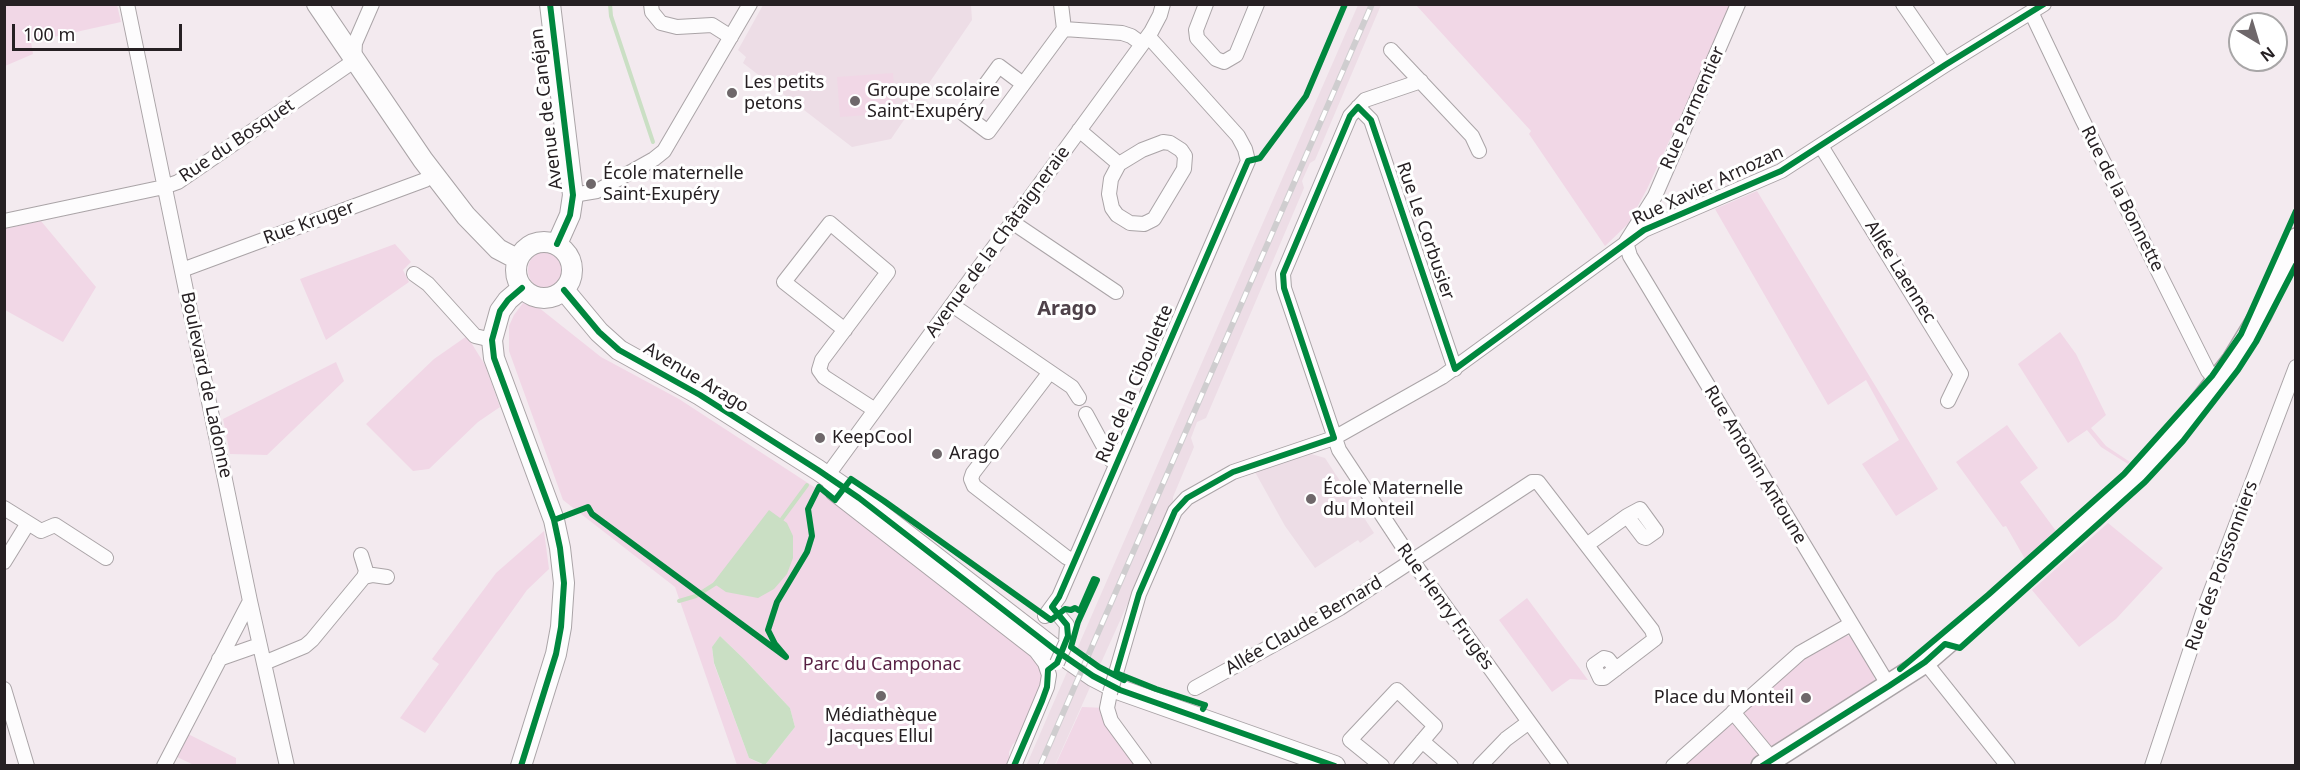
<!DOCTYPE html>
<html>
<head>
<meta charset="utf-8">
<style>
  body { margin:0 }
  #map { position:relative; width:2300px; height:770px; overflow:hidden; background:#f3eaef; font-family:"Noto Sans",sans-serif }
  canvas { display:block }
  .frame { position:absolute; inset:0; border:6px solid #262023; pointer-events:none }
  .north { position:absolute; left:2228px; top:12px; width:60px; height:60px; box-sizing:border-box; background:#fff; border:2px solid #a8a6a7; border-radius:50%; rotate:142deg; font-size:16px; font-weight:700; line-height:24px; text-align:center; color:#262023 }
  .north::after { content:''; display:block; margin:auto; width:21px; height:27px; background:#6e676a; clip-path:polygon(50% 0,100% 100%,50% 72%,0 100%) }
  .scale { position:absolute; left:12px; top:24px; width:170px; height:27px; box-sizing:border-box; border:3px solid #262023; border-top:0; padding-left:8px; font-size:18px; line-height:21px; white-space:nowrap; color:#262023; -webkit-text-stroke:4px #fff; paint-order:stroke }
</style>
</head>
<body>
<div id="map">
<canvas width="2300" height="770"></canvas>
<div class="frame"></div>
<div class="north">N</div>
<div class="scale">100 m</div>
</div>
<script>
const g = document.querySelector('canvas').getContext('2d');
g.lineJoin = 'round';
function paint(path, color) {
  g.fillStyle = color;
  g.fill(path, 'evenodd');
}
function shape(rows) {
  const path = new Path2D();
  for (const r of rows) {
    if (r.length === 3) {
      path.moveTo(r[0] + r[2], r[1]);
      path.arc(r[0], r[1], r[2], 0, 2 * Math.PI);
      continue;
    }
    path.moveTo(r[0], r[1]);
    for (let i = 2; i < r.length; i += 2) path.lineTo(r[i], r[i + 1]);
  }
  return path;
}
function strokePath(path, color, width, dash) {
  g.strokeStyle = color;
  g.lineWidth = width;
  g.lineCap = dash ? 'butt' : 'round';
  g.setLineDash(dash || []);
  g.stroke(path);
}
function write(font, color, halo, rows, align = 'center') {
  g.font = font + ' "Noto Sans",sans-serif';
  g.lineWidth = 6;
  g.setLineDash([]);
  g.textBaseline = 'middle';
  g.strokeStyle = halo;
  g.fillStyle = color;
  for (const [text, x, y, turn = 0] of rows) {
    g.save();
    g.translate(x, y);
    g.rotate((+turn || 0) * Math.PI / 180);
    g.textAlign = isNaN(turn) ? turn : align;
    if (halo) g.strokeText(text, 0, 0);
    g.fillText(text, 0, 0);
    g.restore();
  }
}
paint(shape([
  [763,5,971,5,972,20,891,139,852,147,743,63,746,57,738,50],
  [1358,5,1381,5,1315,160,1310,163,1302,181,1304,188,1206,418,1197,422,1191,438,1194,447,1173,497,1173,503,1055,765,1026,766],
  [1311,454,1325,458,1374,533,1360,543,1358,540,1315,568,1285,526,1255,472]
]), '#eddde6');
paint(shape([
  [5,4,117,5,121,22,31,42,33,54,5,66],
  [1416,5,1732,5,1647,189,1628,224,1605,246,1529,134,1531,131],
  [893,73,896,113,840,117,837,77],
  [1757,191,1938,489,1896,516,1862,464,1899,440,1866,380,1828,405,1715,209],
  [41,221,96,287,63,342,5,310,4,229],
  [395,244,411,262,403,270,409,282,326,340,300,279],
  [548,270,20],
  [523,303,538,307,601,357,679,399,834,500,1036,658,1041,669,1042,683,1021,737,1013,744,1009,752,1009,765,765,765,795,727,790,708,744,659,720,636,712,647,714,664,749,758,763,765,737,765,675,587,563,500,509,351,509,326,514,315],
  [2060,332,2076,354,2106,415,2091,428,2106,446,2130,462,2128,464,2101,447,2087,430,2068,443,2018,364],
  [467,336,485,365,500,407,478,422,429,469,413,471,366,424,434,359],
  [336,362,344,381,267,455,230,454,223,419],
  [2007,425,2038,468,2020,482,2056,531,2025,559,2006,526,2003,527,1956,462],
  [2108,523,2163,568,2116,619,2079,647,2032,590],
  [544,531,549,569,527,590,425,733,400,718,439,664,432,659,496,573],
  [1527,598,1588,680,1570,679,1552,692,1499,620],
  [1846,635,1851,637,1872,671,1876,683,1772,748,1765,745,1768,743,1751,722,1748,724,1742,715,1744,710,1802,658],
  [1082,707,1107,708,1144,766,1055,766],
  [1731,723,1738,726,1760,755,1757,758,1749,765,1680,766],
  [188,734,236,758,236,765,194,765,177,757]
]), '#f1d7e6');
paint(shape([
  [769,510,787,523,793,536,793,558,787,574,774,589,758,598,726,592,713,583],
  [720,636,744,659,790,708,795,727,765,765,749,758,714,663,712,647]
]), '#cadfc4');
strokePath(shape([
  [610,4,611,16,653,142],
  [779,523,807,485],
  [679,601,696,596,718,582]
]), '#cadfc4', 4);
const street = shape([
  [127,4,250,601,287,766],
  [651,4,652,12,661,23,677,27,712,25,731,37],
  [1061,4,1064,29,1122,33,1131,36,1142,44],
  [1206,4,1196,30,1197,38,1216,59,1224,62,1236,55,1257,4],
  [1738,4,1655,196,1626,242,1630,256,1889,686],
  [1903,4,1945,65],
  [2032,14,2082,119,2208,371,2217,382],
  [1391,50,1472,136,1479,151],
  [1421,81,1365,100,1350,116,1283,274,1284,288,1339,450,1413,562,1561,766],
  [1023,84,999,66,964,114,988,132,1064,29],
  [1358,107,1371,120,1455,369],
  [1079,130,1119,164],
  [1163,142,1170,143,1181,150,1185,156,1184,169,1154,219,1144,224,1130,223,1117,215,1112,208,1109,194,1111,179,1119,164,1142,150,1163,142],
  [1821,146,1961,374,1948,401],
  [573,195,597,191,654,159,664,151,750,4],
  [4,221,164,187,178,182,354,61,355,43,372,4],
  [1012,222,1116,292],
  [182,270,425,180,434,174],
  [414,274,428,284,475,336,492,340],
  [952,305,1072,387,1079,398],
  [845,330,784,282,830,223,888,272,822,360,819,370,824,377,875,410],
  [1050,372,973,473,971,479,974,486,1066,557,1074,561],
  [1086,414,1111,460,1117,463],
  [4,508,41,531,55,525,106,558],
  [1588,544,1627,516,1643,537,1646,538,1656,531,1640,509,1627,516],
  [361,555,366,571,364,577],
  [4,562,28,523],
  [1052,607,1067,625,1066,643],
  [1045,616,1059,597,1248,161,1245,149,1238,136,1148,36],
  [219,659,259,645],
  [1925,662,2008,766],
  [264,663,305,646,312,640,364,577,373,575,387,577],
  [1116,673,1139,594,1175,511,1187,498,1233,472,1334,438,1442,377,1644,230,1781,171,1945,65,2044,4],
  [1195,688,1340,608,1532,482,1538,482,1652,630,1655,639,1604,678,1600,678,1594,665,1604,658,1608,659,1616,669],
  [4,689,27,766],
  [1110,693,1107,708,1111,721,1144,766],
  [1733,712,1771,758],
  [1422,741,1451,766],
  [164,766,250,601],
  [1014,766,1047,687,1049,675,1045,663,1036,651,838,497,833,493,827,476,1151,32,1160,15,1163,4],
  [1382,766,1350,740,1397,690,1435,726,1401,766],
  [1480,766,1506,739,1529,722],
  [1673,766,1800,653,1851,624],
  [2152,766,2203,612,2296,367]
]);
const secondary = shape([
  [317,4,423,160,466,216,498,249,517,259],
  [550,4,573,195,570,215,557,244],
  [544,270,28],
  [564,290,599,332,619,350,700,395,818,470,859,498,1054,649,1093,676,1120,690,1335,766],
  [521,766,556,654,561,627,564,583,560,548,554,520,494,358,492,340,500,311,508,300,522,288]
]);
const primary = shape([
  [1762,766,1925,662,2092,518,2137,475,2177,432,2233,360,2261,314,2296,239]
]);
strokePath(street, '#aaa4a7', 16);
strokePath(secondary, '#aaa4a7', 22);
strokePath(primary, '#aaa4a7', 24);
strokePath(street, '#fdfcfd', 14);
strokePath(secondary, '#fdfcfd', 20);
strokePath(primary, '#fdfcfd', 21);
const rail = shape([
  [1040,766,1372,4]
]);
strokePath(rail, '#cfcdcf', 6);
strokePath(rail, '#fff', 4, [11]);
const streetBridge = shape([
  [1057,663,1066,643],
  [1110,693,1116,673]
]);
strokePath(streetBridge, '#aaa4a7', 16, []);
strokePath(streetBridge, '#fdfcfd', 14);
strokePath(shape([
  [550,4,573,195,570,215,557,244],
  [564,290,599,332,619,350,700,395,818,470,859,498,1054,649,1093,676,1120,690,1335,766],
  [554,520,588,507,592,514,786,657,775,644,768,630,777,602,807,552,812,536,808,509,819,487,835,500,851,479,884,501,1051,620,1065,609,1071,610,1075,608,1080,611,1094,579,1097,580,1078,622,1071,647,1099,667,1124,680],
  [1900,669,1988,595,2124,474,2212,376,2241,334,2296,211],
  [1203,709,1205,705,1156,689,1116,673,1139,594,1175,511,1187,498,1233,472,1334,438,1284,288,1283,274,1350,116,1358,107,1371,120,1455,369,1644,230,1781,171,1945,65,2044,4],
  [521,766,556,654,561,627,564,583,560,548,554,520,494,358,492,340,500,311,508,300,522,288],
  [1014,766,1042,701,1047,687,1048,670,1057,663,1068,636,1067,625,1052,607,1059,597,1248,161,1260,158,1306,96,1345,4],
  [1762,766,1889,686,1925,662,1945,644,1960,648,2145,482,2183,441,2238,370,2256,342,2296,265]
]), '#00873e', 6);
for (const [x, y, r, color] of [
  [732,93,6,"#6e676a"],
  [855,101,6,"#6e676a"],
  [591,184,6,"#6e676a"],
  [820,438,6,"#6e676a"],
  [937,454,6,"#6e676a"],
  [1311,499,6,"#6e676a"],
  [881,696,6,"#6e676a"],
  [1806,698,6,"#6e676a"]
]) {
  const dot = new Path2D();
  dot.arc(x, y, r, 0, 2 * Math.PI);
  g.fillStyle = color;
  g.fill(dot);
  strokePath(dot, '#fff', 2);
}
write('18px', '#262023', '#fff', [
  ["Les petits",744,83],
  ["petons",744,104],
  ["Groupe scolaire",867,91],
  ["Saint-Exupéry",867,112],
  ["École maternelle",603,174],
  ["Saint-Exupéry",603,195],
  ["KeepCool",832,438],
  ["Arago",949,454],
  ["École Maternelle",1323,489],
  ["du Monteil",1323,510],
  ["Place du Monteil",1794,698,"right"],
  ["Médiathèque",881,716,"center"],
  ["Jacques Ellul",881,737,"center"]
], 'left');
write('18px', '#262023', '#fff', [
  ["Rue Parmentier",1693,108,-66],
  ["Avenue de Canéjan",547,109,-97],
  ["Rue du Bosquet",237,141,-34],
  ["Rue Xavier Arnozan",1708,186,-25],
  ["Rue de la Bonnette",2122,199,63],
  ["Rue Kruger",309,223,-20],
  ["Rue Le Corbusier",1425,231,71],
  ["Avenue de la Châtaigneraie",998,242,-54],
  ["Allée Laennec",1900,272,58],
  ["Avenue Arago",696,378,31],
  ["Rue de la Ciboulette",1135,384,-67],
  ["Boulevard de Ladonne",206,385,78],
  ["Rue Antonin Antoune",1755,465,59],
  ["Rue des Poissonniers",2222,566,-70],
  ["Rue Henry Frugès",1445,607,54],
  ["Allée Claude Bernard",1304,626,-30]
]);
write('18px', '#561e42', '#fff', [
  ["Parc du Camponac",882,665]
]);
write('bold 20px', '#4e4149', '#fff', [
  ["Arago",1067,309]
]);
</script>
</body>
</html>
